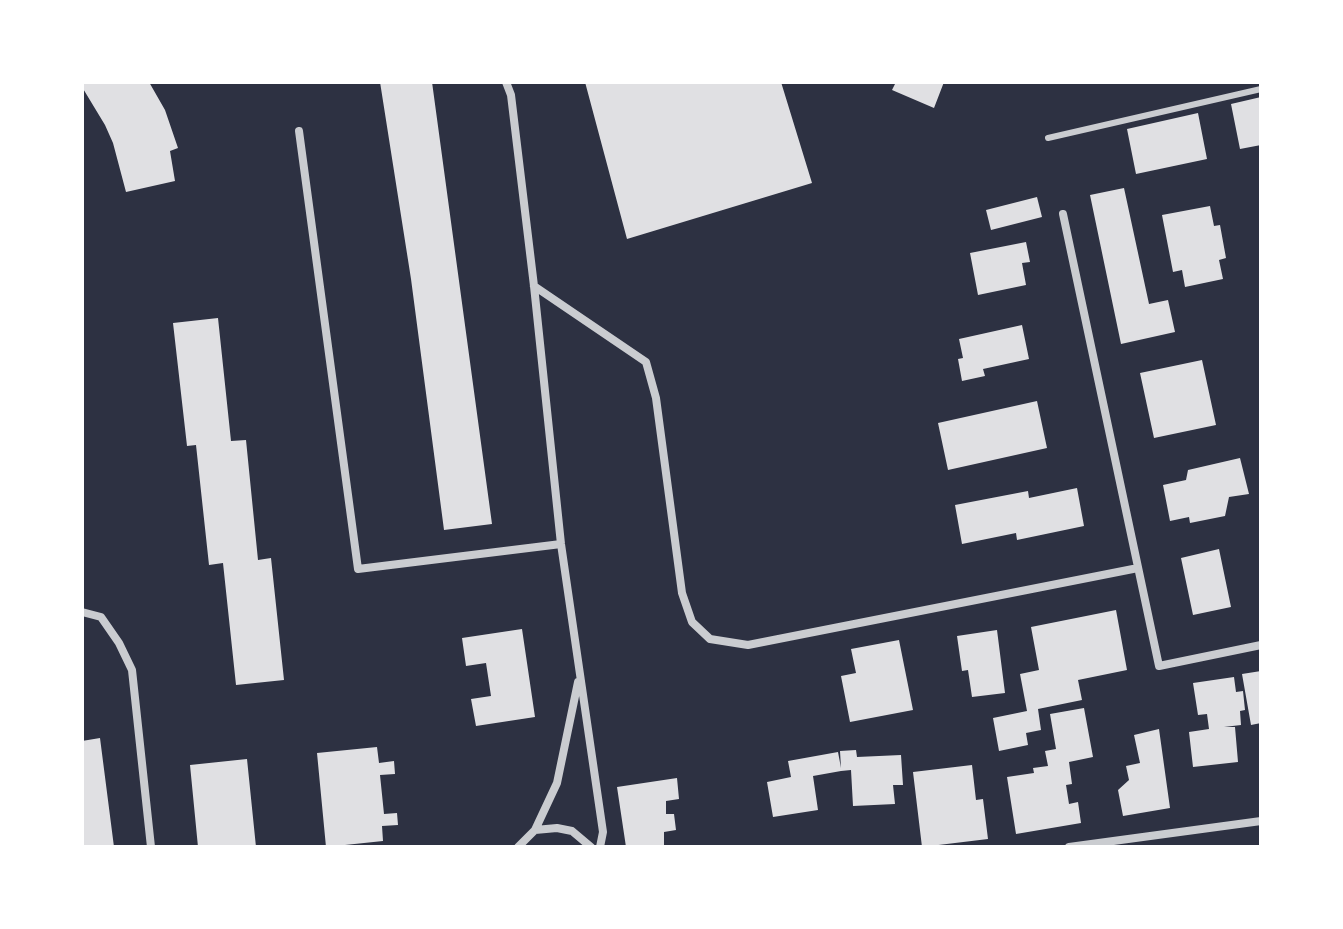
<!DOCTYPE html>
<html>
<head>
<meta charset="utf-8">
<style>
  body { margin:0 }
  #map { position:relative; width:1343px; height:929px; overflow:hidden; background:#2d3142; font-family:"Nunito Sans",sans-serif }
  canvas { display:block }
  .frame { position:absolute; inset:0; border:84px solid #fff; pointer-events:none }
</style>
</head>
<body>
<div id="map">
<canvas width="1343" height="929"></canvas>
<div class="frame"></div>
</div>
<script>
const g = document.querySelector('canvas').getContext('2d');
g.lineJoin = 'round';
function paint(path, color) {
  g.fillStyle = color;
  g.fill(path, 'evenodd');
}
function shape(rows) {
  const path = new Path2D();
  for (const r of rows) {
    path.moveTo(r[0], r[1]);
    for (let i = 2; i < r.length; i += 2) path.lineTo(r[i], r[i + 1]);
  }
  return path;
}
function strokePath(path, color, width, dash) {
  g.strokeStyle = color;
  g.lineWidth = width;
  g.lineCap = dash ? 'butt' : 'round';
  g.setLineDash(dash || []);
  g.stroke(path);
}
paint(shape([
  [82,82,149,82,165,110,178,148,170,151,175,181,126,192,113,143,105,125,82,87],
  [380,82,432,82,492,524,444,530,411,279],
  [585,82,781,82,812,183,627,239],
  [896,82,944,82,934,108,892,90],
  [1261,97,1261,145,1240,149,1231,104],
  [1198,113,1207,159,1136,174,1127,129],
  [1124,188,1149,304,1168,300,1175,332,1121,344,1090,195],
  [1037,197,1042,217,991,230,986,210],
  [1210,206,1214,226,1220,225,1226,258,1219,260,1223,279,1185,287,1182,270,1173,272,1162,215],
  [1026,242,1030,262,1022,263,1026,285,978,295,970,253],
  [218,318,231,441,246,440,258,560,271,558,284,680,236,685,223,563,209,565,196,445,187,446,173,323],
  [1022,325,1029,359,983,369,985,376,962,381,958,359,963,358,959,339],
  [1202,360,1216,425,1154,438,1140,373],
  [1037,401,1047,448,948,470,938,423],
  [1240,458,1249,494,1229,497,1225,516,1190,523,1189,517,1170,521,1163,485,1186,480,1188,470],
  [1077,488,1084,526,1017,540,1016,533,962,544,955,505,1028,491,1029,498],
  [1219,549,1231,607,1193,615,1181,558],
  [1116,610,1127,670,1078,680,1082,700,1038,709,1041,730,1026,733,1028,745,999,751,993,718,1027,711,1020,674,1039,670,1031,627],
  [522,629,535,717,476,726,471,699,491,696,486,663,466,666,462,638],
  [997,630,1005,693,972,697,968,670,962,671,957,636],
  [899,640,913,710,850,722,841,676,856,673,851,649],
  [1261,671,1261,723,1251,725,1242,674],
  [1234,677,1236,692,1243,691,1245,710,1240,711,1241,725,1224,727,1235,727,1238,762,1193,767,1189,732,1209,729,1207,714,1198,715,1193,683],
  [1084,708,1093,757,1069,762,1072,784,1066,785,1069,804,1078,802,1081,823,1016,834,1007,777,1034,773,1033,768,1048,766,1045,751,1056,749,1050,714],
  [1159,729,1170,808,1123,816,1118,790,1129,780,1126,766,1140,763,1134,735],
  [100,738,114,847,82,847,82,741],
  [377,747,379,763,394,761,395,774,380,775,384,814,397,813,398,825,382,826,383,841,326,847,317,753],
  [856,750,857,757,901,755,903,785,893,785,895,804,853,806,851,770,841,771,813,776,818,810,773,817,767,782,791,777,788,761,838,752,841,768,840,751],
  [247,759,256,847,198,847,190,765],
  [972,765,976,800,983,799,988,839,922,847,913,772],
  [677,778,679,799,666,801,666,814,674,814,676,830,664,832,664,847,626,847,617,787]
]), '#e0e0e3');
strokePath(shape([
  [1048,138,1261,89]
]), '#caccd0', 6);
strokePath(shape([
  [506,82,511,95,534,286,561,544,603,832,600,847],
  [299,131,358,569,561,544],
  [1063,214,1159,666,1261,645],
  [534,286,646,362,656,398,682,593,692,622,710,639,748,645,1138,568],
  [82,612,101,617,119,643,132,670,151,847],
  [535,830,557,783,578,682],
  [518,847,535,830,557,828,572,831,591,847],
  [1069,847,1261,821]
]), '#caccd0', 8);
</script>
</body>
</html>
